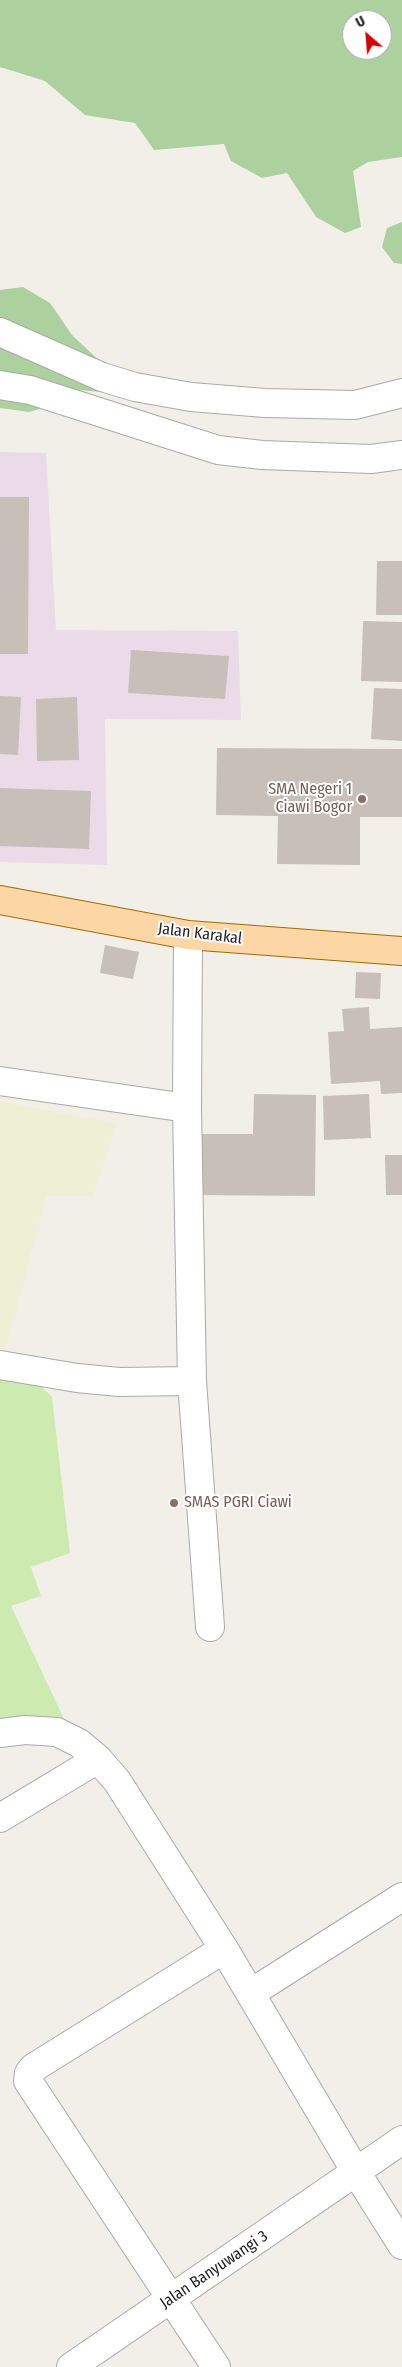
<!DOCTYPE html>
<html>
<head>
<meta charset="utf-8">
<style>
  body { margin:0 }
  #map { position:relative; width:402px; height:2367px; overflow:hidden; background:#f2efe9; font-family:"Fira Sans Condensed",sans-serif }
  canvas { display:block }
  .north { position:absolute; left:342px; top:10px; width:50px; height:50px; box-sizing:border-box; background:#fff; border:1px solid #a7a7a7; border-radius:50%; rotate:333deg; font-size:14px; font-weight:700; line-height:20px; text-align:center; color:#222 }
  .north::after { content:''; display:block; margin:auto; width:18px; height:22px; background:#d40000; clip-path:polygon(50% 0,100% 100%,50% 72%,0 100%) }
</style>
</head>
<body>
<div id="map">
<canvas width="402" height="2367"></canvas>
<div class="north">U</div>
</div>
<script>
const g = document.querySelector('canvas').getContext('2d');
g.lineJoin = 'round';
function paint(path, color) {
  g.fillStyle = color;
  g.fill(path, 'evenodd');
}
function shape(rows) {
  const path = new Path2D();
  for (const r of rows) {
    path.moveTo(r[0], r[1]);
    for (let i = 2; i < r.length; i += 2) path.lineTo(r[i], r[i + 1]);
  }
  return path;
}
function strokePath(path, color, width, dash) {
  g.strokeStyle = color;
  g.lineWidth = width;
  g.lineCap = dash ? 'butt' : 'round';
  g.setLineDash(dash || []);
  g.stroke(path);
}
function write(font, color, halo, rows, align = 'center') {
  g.font = font + ' "Fira Sans Condensed",sans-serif';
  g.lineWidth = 4;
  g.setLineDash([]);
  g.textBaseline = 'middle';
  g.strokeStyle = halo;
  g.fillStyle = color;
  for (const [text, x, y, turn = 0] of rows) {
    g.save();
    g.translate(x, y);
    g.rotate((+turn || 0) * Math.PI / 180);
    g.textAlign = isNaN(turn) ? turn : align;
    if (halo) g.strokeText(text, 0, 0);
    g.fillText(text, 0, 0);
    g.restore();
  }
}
paint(shape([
  [0,452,46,453,56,630,238,631,241,720,105,719,107,865,0,862]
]), '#ebdbe8');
paint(shape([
  [0,1101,117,1124,93,1196,46,1196,3,1360,0,1360]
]), '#eef0d5');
paint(shape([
  [0,1371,35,1380,52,1397,70,1553,31,1567,41,1596,11,1606,64,1719,0,1728]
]), '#cdebb0');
paint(shape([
  [0,0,402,0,402,157,368,162,353,171,361,227,345,233,316,217,287,173,262,178,231,161,224,144,154,150,135,123,85,115,45,81,0,67],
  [352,20,382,20,382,50,352,50],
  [402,222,402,264,394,263,382,247,387,228],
  [23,287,50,303,72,335,127,387,110,393,59,388,47,407,29,412,0,408,0,290]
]), '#add19e');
paint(shape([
  [0,497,29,497,28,654,0,654],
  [377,561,402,561,402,615,376,615],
  [363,621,402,622,402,682,361,681],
  [131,650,229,656,225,699,128,693],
  [374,688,402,689,402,741,371,739],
  [0,696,21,697,18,755,0,754],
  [77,697,79,760,37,761,36,699],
  [217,748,402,749,402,817,360,817,360,865,277,864,278,816,216,815],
  [0,788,91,791,89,849,0,846],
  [105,945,139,952,133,979,100,973],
  [356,972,381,973,380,999,355,998],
  [369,1007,370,1029,402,1027,402,1093,381,1094,380,1081,331,1084,328,1032,344,1031,342,1009],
  [254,1094,316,1095,315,1196,190,1195,191,1134,253,1134],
  [369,1094,371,1138,324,1140,323,1096],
  [385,1155,402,1155,402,1195,386,1195]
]), '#c7bfb8');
const minor = shape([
  [0,332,102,377,135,387,191,397,265,403,355,405,402,393],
  [0,385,30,390,218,450,262,455,371,459,402,455],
  [0,1081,187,1108],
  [0,1365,77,1378,119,1382,192,1381,187,1108,188,935],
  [192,1381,210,1627],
  [0,1733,25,1730,57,1732,79,1743,98,1759,117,1781,224,1949,356,2172,402,2245],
  [0,1818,98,1759],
  [251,1993,402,1897],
  [71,2367,402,2140],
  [216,2367,28,2081,29,2073,33,2068,224,1949]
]);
const major = shape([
  [0,900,188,935,402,951]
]);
strokePath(minor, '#a9a9a9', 30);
strokePath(major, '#a06b00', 30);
strokePath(minor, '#fff', 28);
strokePath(major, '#fcd6a4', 28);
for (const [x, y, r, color] of [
  [362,799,5,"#8d6e63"],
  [174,1503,5,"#8d6e63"]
]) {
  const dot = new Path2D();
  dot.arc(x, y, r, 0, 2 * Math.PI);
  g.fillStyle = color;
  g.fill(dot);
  strokePath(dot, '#fff', 2);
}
write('16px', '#785e54', '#fff', [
  ["SMA Negeri 1",352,790],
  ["Ciawi Bogor",352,808],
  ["SMAS PGRI Ciawi",184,1503,"left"]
], 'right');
write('16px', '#222', '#fff', [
  ["Jalan Karakal",200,934,7],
  ["Jalan Banyuwangi 3",214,2270,-34]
]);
</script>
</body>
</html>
